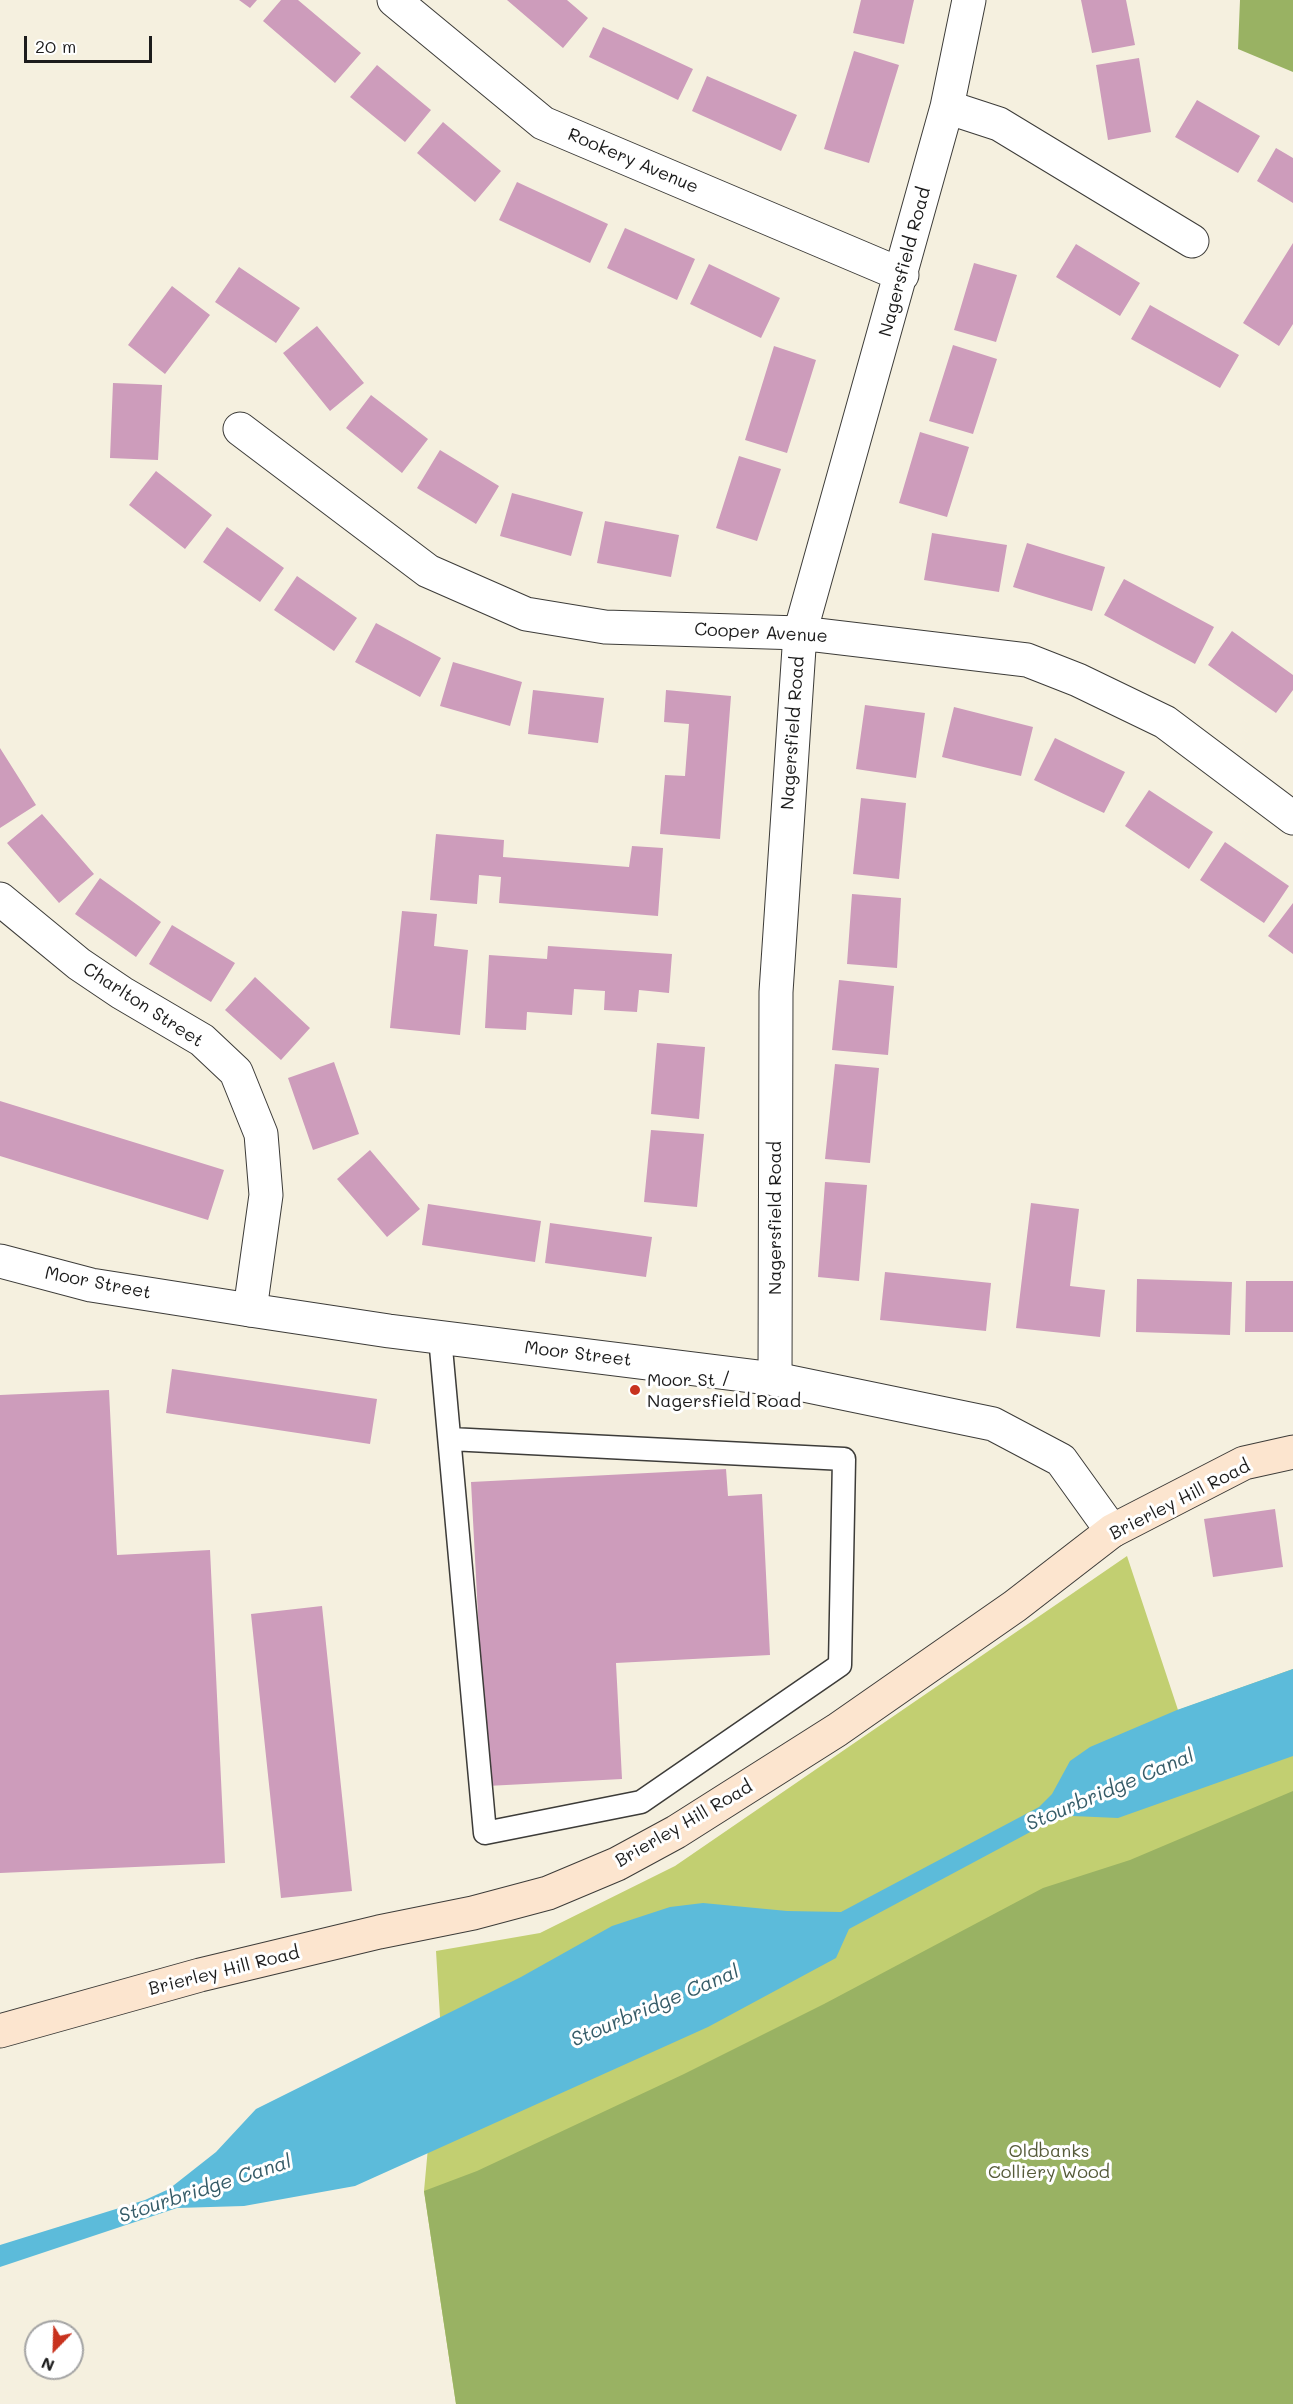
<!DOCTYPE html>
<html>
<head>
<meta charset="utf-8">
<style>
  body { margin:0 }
  #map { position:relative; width:1293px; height:2404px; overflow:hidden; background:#f5f0df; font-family:Mali,sans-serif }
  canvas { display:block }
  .north { position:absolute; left:24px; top:2320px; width:60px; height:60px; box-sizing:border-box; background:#fff; border:2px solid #a4a4a4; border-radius:50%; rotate:203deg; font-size:16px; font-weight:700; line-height:24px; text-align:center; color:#1c1c1c }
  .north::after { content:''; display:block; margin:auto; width:21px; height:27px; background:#c8321e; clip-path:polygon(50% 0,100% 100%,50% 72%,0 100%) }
  .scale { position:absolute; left:24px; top:36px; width:128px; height:27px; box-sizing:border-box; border:3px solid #1c1c1c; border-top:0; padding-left:8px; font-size:18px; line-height:21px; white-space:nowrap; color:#1c1c1c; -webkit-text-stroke:4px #fff; paint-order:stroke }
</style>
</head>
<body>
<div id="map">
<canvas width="1293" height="2404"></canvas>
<div class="north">N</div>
<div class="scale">20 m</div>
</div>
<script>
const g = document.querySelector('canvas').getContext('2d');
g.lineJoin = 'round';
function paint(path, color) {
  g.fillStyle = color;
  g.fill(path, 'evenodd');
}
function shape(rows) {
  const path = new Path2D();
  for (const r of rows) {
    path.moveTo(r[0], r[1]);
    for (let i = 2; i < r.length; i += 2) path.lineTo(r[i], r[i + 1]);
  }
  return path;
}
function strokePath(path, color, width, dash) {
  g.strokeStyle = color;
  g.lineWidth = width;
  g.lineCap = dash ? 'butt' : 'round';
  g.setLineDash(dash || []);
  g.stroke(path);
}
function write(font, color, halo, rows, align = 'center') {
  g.font = font + ' Mali,sans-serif';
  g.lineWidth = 6;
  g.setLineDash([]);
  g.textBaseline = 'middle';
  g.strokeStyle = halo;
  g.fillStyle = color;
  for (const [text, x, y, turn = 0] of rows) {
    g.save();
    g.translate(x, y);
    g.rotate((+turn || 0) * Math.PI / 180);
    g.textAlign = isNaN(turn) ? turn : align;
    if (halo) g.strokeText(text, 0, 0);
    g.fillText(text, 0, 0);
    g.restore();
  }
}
paint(shape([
  [1127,1556,1178,1710,1293,1669,1293,2404,456,2404,424,2191,440,2017,436,1951,540,1933,675,1866]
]), '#c2cf71');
paint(shape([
  [1240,0,1293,0,1293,72,1238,49],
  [1293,1791,1293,2404,456,2404,424,2191,477,2171,684,2074,824,2004,1043,1888,1130,1860]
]), '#99b263');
paint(shape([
  [1293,1669,1293,1756,1118,1818,1072,1816,1049,1822,849,1929,836,1958,708,2027,355,2186,244,2206,177,2208,0,2267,0,2245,145,2200,169,2189,216,2152,256,2109,521,1977,612,1926,670,1907,703,1903,787,1911,841,1912,1039,1807,1052,1794,1070,1761,1090,1747,1177,1710]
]), '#5cbbda');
paint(shape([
  [239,0,257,0,250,8],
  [281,0,298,0,361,53,335,83,263,21],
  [507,0,567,0,588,18,563,48],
  [861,0,914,0,904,44,853,33],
  [1081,0,1126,0,1135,45,1092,53],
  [603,27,693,69,678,100,589,57],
  [854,51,899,65,869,163,824,149],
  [1139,58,1151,132,1108,140,1096,65],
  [377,65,431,110,405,142,350,97],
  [707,76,797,115,781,151,692,111],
  [1197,100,1260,136,1238,173,1175,137],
  [443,122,501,171,475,202,417,153],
  [1276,148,1293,158,1293,203,1257,181],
  [517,182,608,224,590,263,499,220],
  [625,228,695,259,677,300,607,268],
  [1293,243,1293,324,1279,346,1243,323],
  [1076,244,1140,283,1120,316,1056,277],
  [974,263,1017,275,996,342,954,330],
  [709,264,780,298,761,338,690,304],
  [239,267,300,308,276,343,215,302],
  [172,286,210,315,165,374,128,345],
  [1150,305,1239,355,1220,388,1131,339],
  [317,326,364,383,330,411,283,353],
  [953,345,997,359,973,434,929,421],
  [774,346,816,360,787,453,745,440],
  [113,383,162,385,158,460,110,458],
  [371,395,428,439,402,473,346,428],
  [920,432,969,447,947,517,899,503],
  [440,450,499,486,476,524,417,488],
  [739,456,781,469,757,541,716,528],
  [156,471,212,515,185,549,129,505],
  [512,493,583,512,571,556,500,536],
  [605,521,679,535,671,577,597,563],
  [227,527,284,568,260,602,203,562],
  [932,533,1007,545,999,592,924,580],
  [1027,543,1105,567,1092,611,1013,587],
  [297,576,357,618,334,651,274,610],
  [1124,579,1214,627,1195,664,1104,615],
  [376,623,441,658,420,697,355,662],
  [1232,631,1293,675,1293,690,1276,713,1208,665],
  [453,662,522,682,510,726,440,706],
  [533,690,604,698,598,743,528,734],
  [666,690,731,696,720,839,660,834,665,775,685,776,689,724,664,722],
  [865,705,925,713,916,778,856,769],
  [954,707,1033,727,1021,776,942,757],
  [1055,738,1125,772,1104,813,1034,780],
  [0,748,36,805,0,828],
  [1149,790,1213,832,1189,869,1125,826],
  [861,798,906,803,899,879,853,874],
  [42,814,94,874,59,903,7,843],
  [436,834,504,840,503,857,629,867,632,846,663,848,658,916,499,903,501,877,479,875,477,904,430,900],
  [1225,842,1289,886,1264,923,1200,880],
  [100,878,161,922,136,957,75,914],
  [852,894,901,898,897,968,847,964],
  [1293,903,1293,954,1268,936],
  [402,911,437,914,434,946,468,950,460,1035,390,1028],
  [172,925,235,963,211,1002,149,964],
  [548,946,672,954,669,993,639,990,637,1012,604,1010,605,991,574,989,572,1015,527,1012,526,1030,485,1028,489,955,547,959],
  [255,977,310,1028,281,1060,225,1010],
  [839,980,894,986,888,1055,832,1050],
  [657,1043,705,1047,699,1119,651,1114],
  [334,1062,359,1134,313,1150,288,1078],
  [835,1064,879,1068,870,1163,825,1159],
  [0,1101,224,1170,208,1220,0,1156],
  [651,1130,704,1134,697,1207,644,1202],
  [370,1150,420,1209,387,1237,337,1179],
  [825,1182,867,1185,859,1281,818,1277],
  [1031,1203,1079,1209,1070,1286,1105,1290,1100,1337,1016,1328],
  [428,1204,541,1221,535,1262,422,1245],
  [550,1223,652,1237,646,1277,545,1263],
  [885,1272,991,1283,986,1331,880,1320],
  [1137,1279,1232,1282,1230,1335,1136,1332],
  [1246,1281,1293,1281,1293,1332,1245,1332],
  [172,1369,377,1399,370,1444,166,1413],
  [109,1390,117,1555,210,1550,225,1863,0,1873,0,1395],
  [726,1469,728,1496,762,1494,770,1655,616,1663,622,1779,487,1786,471,1482],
  [1275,1509,1283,1567,1213,1577,1204,1519],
  [322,1606,352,1891,281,1898,251,1614]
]), '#cd9cbb');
const service = shape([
  [440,1337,485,1833,641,1802,840,1665,844,1459,450,1439]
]);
const minor = shape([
  [394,0,543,123,902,275],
  [947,107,999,124,1192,241],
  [240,429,428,571,526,614,605,627,800,633,1027,660,1078,680,1165,722,1293,818],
  [0,899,79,964,122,993,202,1040,236,1072,261,1134,266,1195,250,1310],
  [775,1379,776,992,800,633,947,107,969,0]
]);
const tertiary = shape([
  [0,1261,91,1285,250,1310,389,1331,775,1379,993,1424,1061,1460,1112,1531]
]);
const secondary = shape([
  [0,2031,200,1975,379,1932,473,1913,548,1893,617,1864,676,1832,837,1730,1015,1606,1112,1531,1244,1463,1293,1452]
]);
strokePath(service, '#3d3c39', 25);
strokePath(minor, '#3d3c39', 35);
strokePath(tertiary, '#3d3c39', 35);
strokePath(secondary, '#3d3c39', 35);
strokePath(service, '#fff', 22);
strokePath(minor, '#fff', 33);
strokePath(tertiary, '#fff', 33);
strokePath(secondary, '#fce5cf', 33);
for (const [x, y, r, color] of [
  [635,1390,6,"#c8321e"]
]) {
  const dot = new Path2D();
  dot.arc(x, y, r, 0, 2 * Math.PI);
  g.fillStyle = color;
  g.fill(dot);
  strokePath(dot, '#fff', 2);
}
write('18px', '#1c1c1c', '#fff', [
  ["Rookery Avenue",633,161,23],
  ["Nagersfield Road",905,262,-75],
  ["Cooper Avenue",761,633,3],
  ["Nagersfield Road",793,733,-86],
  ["Charlton Street",143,1005,33],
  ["Nagersfield Road",775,1218,-90],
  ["Moor Street",98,1283,11],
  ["Moor Street",578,1354,7],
  ["Brierley Hill Road",1180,1500,-27],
  ["Brierley Hill Road",684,1824,-30],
  ["Brierley Hill Road",224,1971,-14]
]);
write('18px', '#1c1c1c', '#fff', [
  ["Moor St /",647,1380],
  ["Nagersfield Road",647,1401]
], 'left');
write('18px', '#565b3a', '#fff', [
  ["Oldbanks",1049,2151],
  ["Colliery Wood",1049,2172]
]);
write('italic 20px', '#365c68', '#fff', [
  ["Stourbridge Canal",1110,1790,-23],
  ["Stourbridge Canal",655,2006,-23],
  ["Stourbridge Canal",205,2189,-18]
]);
</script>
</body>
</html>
